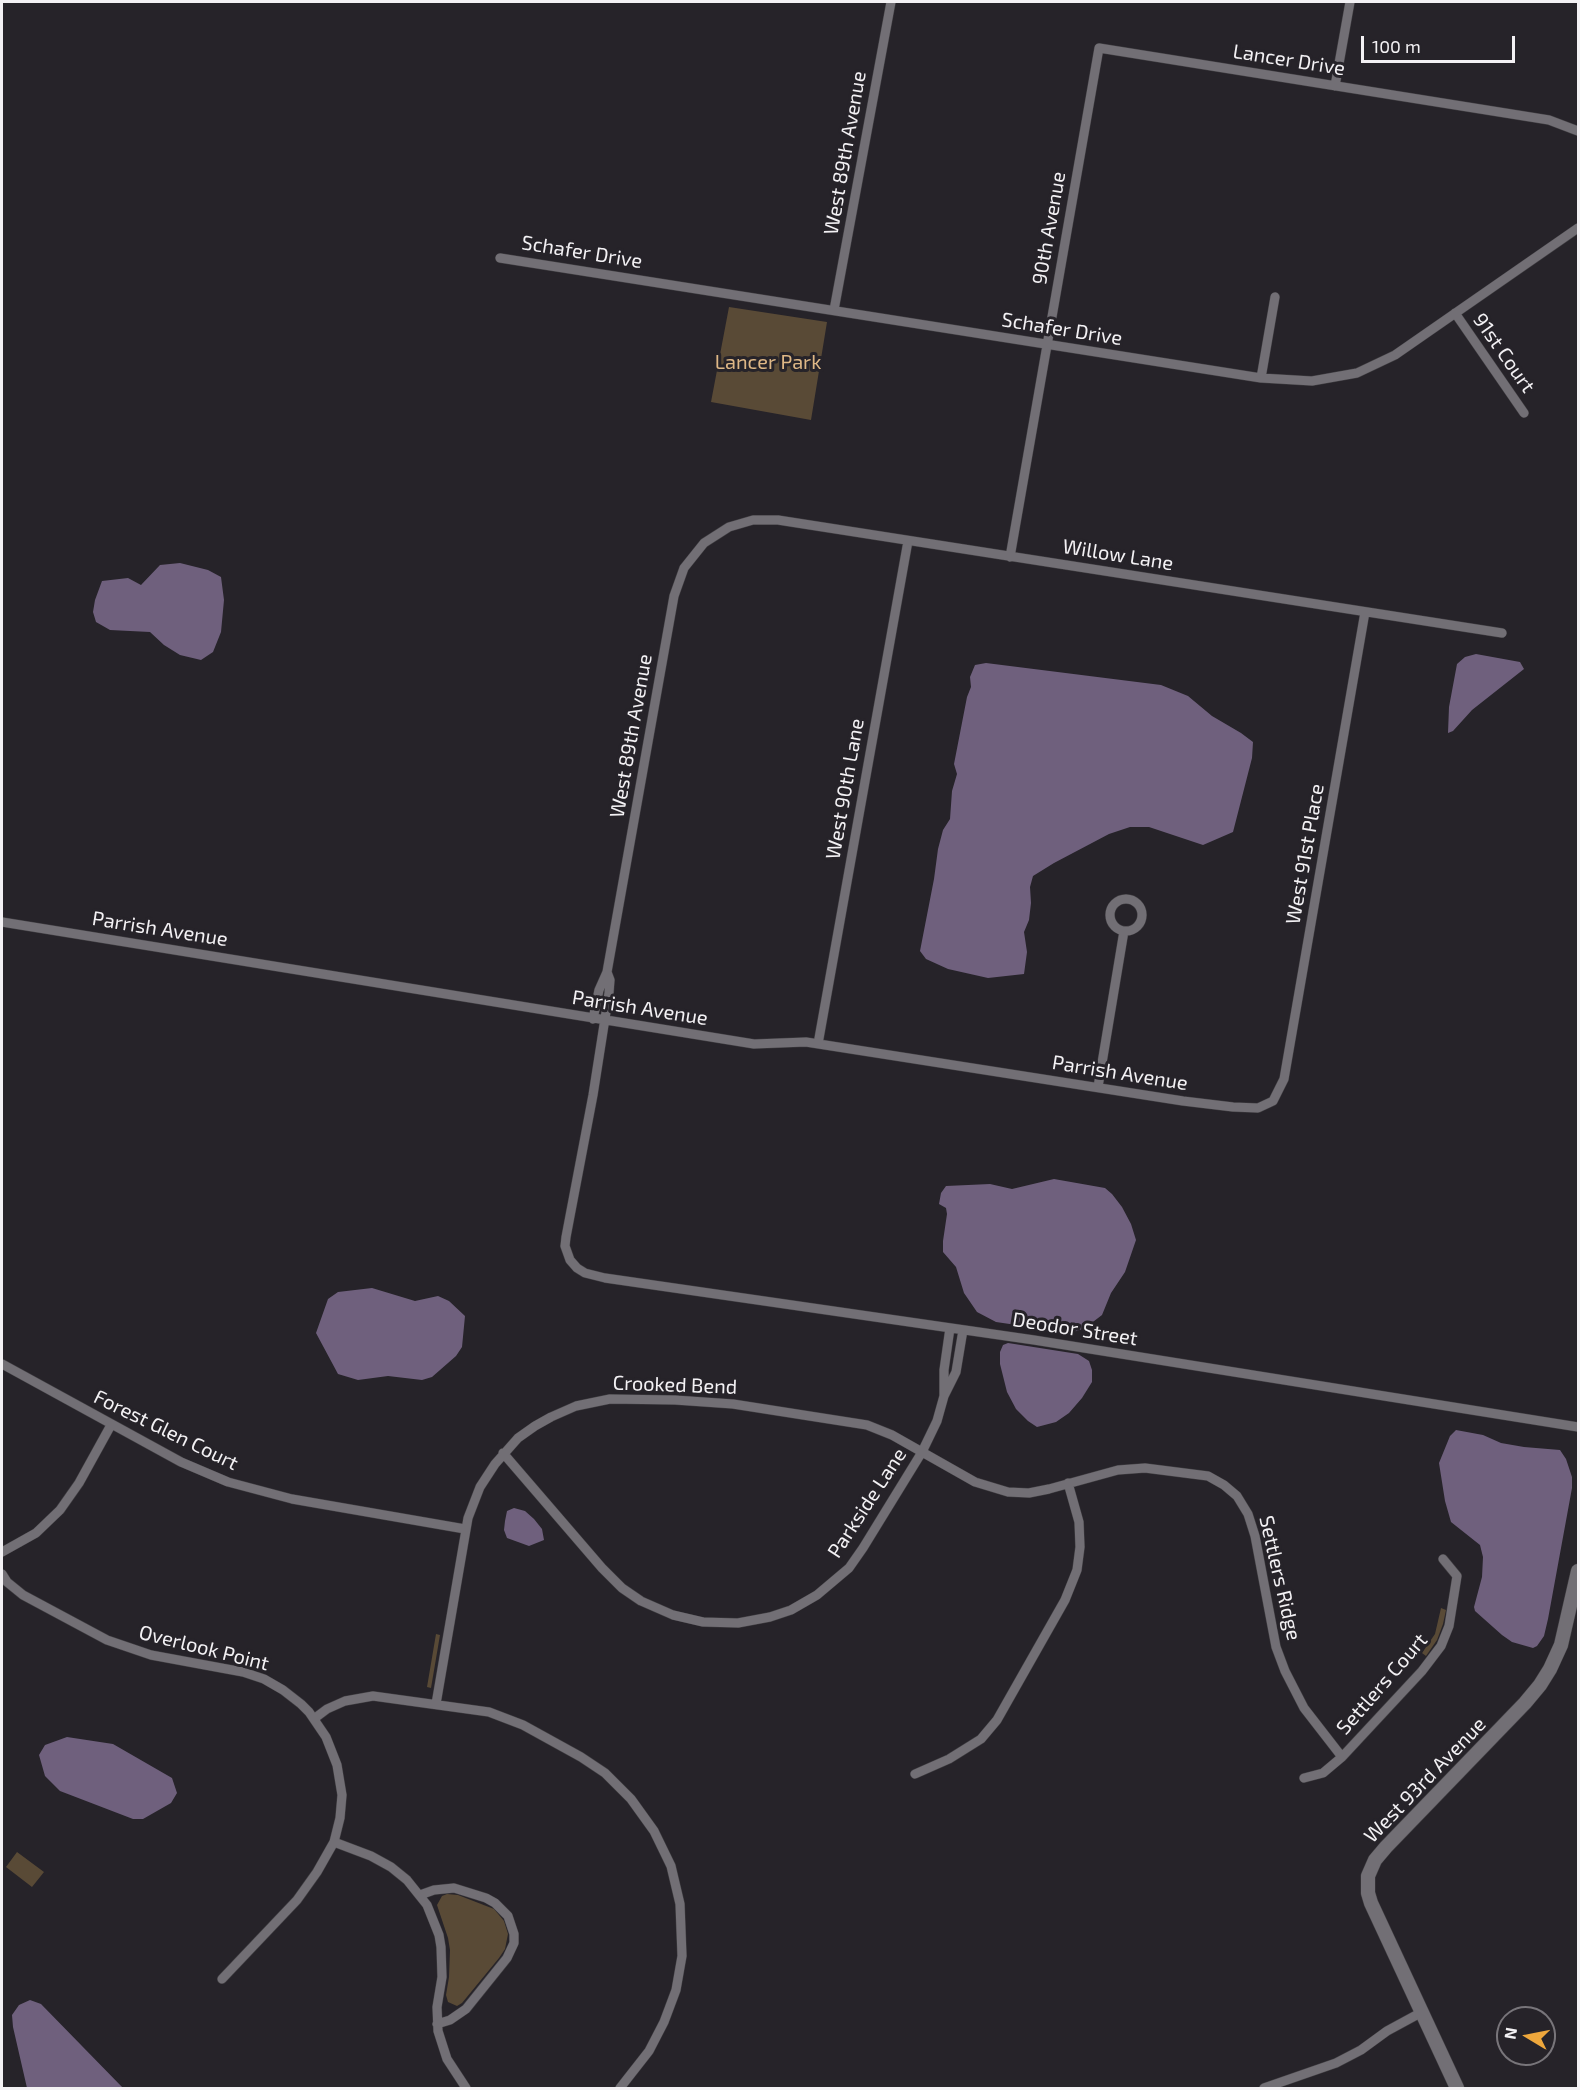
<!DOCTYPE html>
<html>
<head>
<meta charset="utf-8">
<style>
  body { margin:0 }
  #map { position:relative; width:1580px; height:2090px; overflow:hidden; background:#262329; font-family:"Exo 2",sans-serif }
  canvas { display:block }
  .frame { position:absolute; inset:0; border:3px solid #f3f1f4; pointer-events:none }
  .north { position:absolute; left:1496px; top:2006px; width:60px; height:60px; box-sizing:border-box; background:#262329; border:2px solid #78757a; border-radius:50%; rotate:280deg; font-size:16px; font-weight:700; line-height:24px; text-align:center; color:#f3f1f4 }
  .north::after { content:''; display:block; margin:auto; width:21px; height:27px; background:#eea73c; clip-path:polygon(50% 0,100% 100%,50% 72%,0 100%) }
  .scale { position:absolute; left:1361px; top:36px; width:154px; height:27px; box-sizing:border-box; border:3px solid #f3f1f4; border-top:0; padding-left:8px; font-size:18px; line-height:21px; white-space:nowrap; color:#f3f1f4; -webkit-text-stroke:4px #262329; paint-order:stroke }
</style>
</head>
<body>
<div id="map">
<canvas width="1580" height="2090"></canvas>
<div class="frame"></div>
<div class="north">N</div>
<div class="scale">100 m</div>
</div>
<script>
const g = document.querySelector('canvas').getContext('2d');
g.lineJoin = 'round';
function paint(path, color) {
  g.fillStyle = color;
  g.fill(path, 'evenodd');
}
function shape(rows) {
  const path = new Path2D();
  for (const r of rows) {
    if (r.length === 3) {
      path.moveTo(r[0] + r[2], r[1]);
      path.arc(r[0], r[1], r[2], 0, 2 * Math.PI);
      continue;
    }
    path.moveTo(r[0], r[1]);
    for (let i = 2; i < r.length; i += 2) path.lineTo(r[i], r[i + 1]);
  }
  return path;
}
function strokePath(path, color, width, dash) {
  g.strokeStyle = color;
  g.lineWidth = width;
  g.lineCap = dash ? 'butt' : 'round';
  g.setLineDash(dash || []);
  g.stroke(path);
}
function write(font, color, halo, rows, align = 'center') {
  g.font = font + ' "Exo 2",sans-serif';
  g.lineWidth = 6;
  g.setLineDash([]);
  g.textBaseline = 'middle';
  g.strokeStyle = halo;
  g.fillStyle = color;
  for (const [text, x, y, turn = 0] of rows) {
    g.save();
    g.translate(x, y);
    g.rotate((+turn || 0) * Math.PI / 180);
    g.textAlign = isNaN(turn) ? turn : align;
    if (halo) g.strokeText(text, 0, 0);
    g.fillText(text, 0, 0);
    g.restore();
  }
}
paint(shape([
  [729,307,827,322,811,420,711,402],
  [1441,1608,1446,1610,1443,1624,1437,1640,1426,1656,1422,1653,1435,1634],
  [436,1634,440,1635,431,1688,427,1687],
  [17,1852,44,1872,32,1887,6,1867],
  [447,1894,458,1895,494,1909,504,1921,508,1934,505,1949,499,1958,462,2003,457,2006,448,2002,446,1995,449,1977,450,1950,448,1938,437,1905,442,1896]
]), '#594a36');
paint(shape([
  [180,563,208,570,221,577,224,600,221,632,213,652,201,660,180,655,164,645,150,632,110,630,96,622,93,612,95,600,102,581,128,578,141,585,160,565],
  [1476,654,1520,662,1524,669,1472,710,1453,731,1448,733,1449,707,1457,664,1465,657],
  [986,663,1161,685,1188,696,1212,716,1241,733,1253,742,1252,758,1233,832,1203,845,1149,827,1130,827,1109,834,1054,863,1033,876,1030,887,1031,903,1029,920,1024,932,1027,952,1024,974,988,978,948,969,926,959,920,951,934,879,938,849,943,830,950,819,952,791,957,774,954,764,967,697,971,687,970,677,975,665],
  [1054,1179,1105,1188,1112,1194,1122,1207,1131,1224,1136,1240,1125,1272,1111,1293,1102,1315,1085,1328,1071,1333,996,1322,977,1312,964,1293,956,1267,943,1252,943,1241,947,1214,946,1208,939,1204,941,1193,946,1186,990,1184,1012,1189],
  [372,1288,415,1301,438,1296,449,1301,465,1316,462,1347,456,1356,432,1377,422,1380,388,1376,358,1380,338,1374,316,1333,328,1299,338,1292],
  [1008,1343,1078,1354,1089,1361,1092,1370,1092,1382,1082,1398,1069,1413,1056,1422,1037,1427,1028,1421,1016,1409,1007,1392,1000,1364,1000,1352,1003,1345],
  [1456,1430,1483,1435,1501,1443,1524,1447,1560,1450,1566,1459,1572,1477,1572,1488,1548,1619,1544,1636,1537,1646,1533,1648,1512,1642,1502,1635,1475,1611,1474,1607,1482,1577,1483,1557,1480,1545,1451,1522,1445,1501,1439,1463,1450,1436],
  [514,1508,525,1511,534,1519,542,1529,544,1540,529,1546,507,1538,504,1530,505,1521,507,1511],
  [67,1737,113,1744,172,1778,177,1793,171,1803,143,1819,133,1819,60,1791,45,1776,39,1755,45,1745],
  [30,2000,41,2004,123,2088,27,2088,13,2027,12,2015,19,2005]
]), '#6f607d');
const street = shape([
  [1335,86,1350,2],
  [500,258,1261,378,1312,381,1357,373,1395,355,1578,228],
  [834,310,891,2],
  [1455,313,1524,413],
  [1261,378,1275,297],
  [1010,557,1099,48,1549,120,1578,131],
  [1126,915,16],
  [2,922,754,1044,806,1042,1183,1101,1233,1107,1258,1108,1273,1101,1284,1079,1365,612],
  [607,972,674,596,684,568,704,543,729,527,753,520,778,520,1502,633],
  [593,1019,599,990,607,972,610,980,609,993,593,1095,566,1237,565,1246,570,1260,577,1268,585,1273,605,1278,1034,1340,1578,1427],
  [818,1044,908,541],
  [1098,1087,1124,931],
  [2,1364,181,1462,228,1482,292,1499,465,1529],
  [944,1396,944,1370,950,1328],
  [503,1453,602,1568,622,1588,641,1601,673,1615,703,1622,738,1623,770,1617,791,1610,817,1595,849,1568,863,1548,922,1452,937,1421,944,1396,956,1372,963,1330],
  [2,1552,36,1533,60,1510,79,1483,111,1425],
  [2,1574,7,1582,23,1595,107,1640,151,1655,243,1672,264,1679,283,1690,301,1704,309,1712,326,1737,337,1765,342,1795,340,1818,334,1842,317,1872,297,1900,222,1979],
  [436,1704,468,1518,480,1487,495,1464,518,1438,535,1426,551,1417,576,1406,610,1399,675,1400,733,1404,867,1425,892,1435,975,1482,1008,1492,1029,1493,1049,1489,1118,1470,1145,1468,1208,1476,1224,1485,1237,1496,1248,1514,1255,1536,1276,1647,1285,1671,1304,1708,1342,1757],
  [315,1718,327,1709,345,1701,373,1696,489,1712,523,1725,581,1757,605,1773,631,1799,654,1831,671,1866,680,1904,682,1956,676,1990,664,2022,649,2051,620,2088],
  [915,1774,949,1759,981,1739,997,1720,1065,1600,1077,1570,1080,1547,1079,1522,1068,1483],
  [1304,1778,1323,1773,1342,1757,1422,1671,1441,1646,1449,1626,1457,1576,1443,1559],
  [334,1842,371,1856,391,1867,407,1880,427,1905,439,1935,441,1947,442,1977,437,2007,438,2031,447,2059,466,2088],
  [420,1895,434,1890,454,1888,486,1898,495,1903,508,1916,514,1934,514,1943,507,1958,466,2009,450,2020,437,2024],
  [1264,2088,1336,2063,1361,2050,1387,2031,1422,2012]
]);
const secondary = shape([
  [1457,2088,1371,1903,1368,1893,1368,1876,1375,1860,1386,1847,1525,1703,1540,1685,1550,1669,1561,1645,1578,1571]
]);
strokePath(street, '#413f43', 10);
strokePath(secondary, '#413f43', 15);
strokePath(street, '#726f75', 9);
strokePath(secondary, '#726f75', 14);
write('20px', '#f3f1f4', '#262329', [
  ["Lancer Drive",1289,60,9],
  ["West 89th Avenue",845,153,-80],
  ["90th Avenue",1049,228,-80],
  ["Schafer Drive",582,252,9],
  ["Schafer Drive",1062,329,9],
  ["91st Court",1504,353,55],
  ["Willow Lane",1118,555,9],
  ["West 89th Avenue",631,736,-80],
  ["West 90th Lane",845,789,-80],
  ["West 91st Place",1305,854,-80],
  ["Parrish Avenue",160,929,9],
  ["Parrish Avenue",640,1008,9],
  ["Parrish Avenue",1120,1073,9],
  ["Deodor Street",1075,1329,9],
  ["Crooked Bend",675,1385,2],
  ["Forest Glen Court",166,1430,26],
  ["Parkside Lane",867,1503,-57],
  ["Settlers Ridge",1280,1578,77],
  ["Overlook Point",204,1648,14],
  ["Settlers Court",1382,1684,-49],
  ["West 93rd Avenue",1425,1780,-46]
]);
write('20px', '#deb786', '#262329', [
  ["Lancer Park",768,362]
]);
</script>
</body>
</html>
